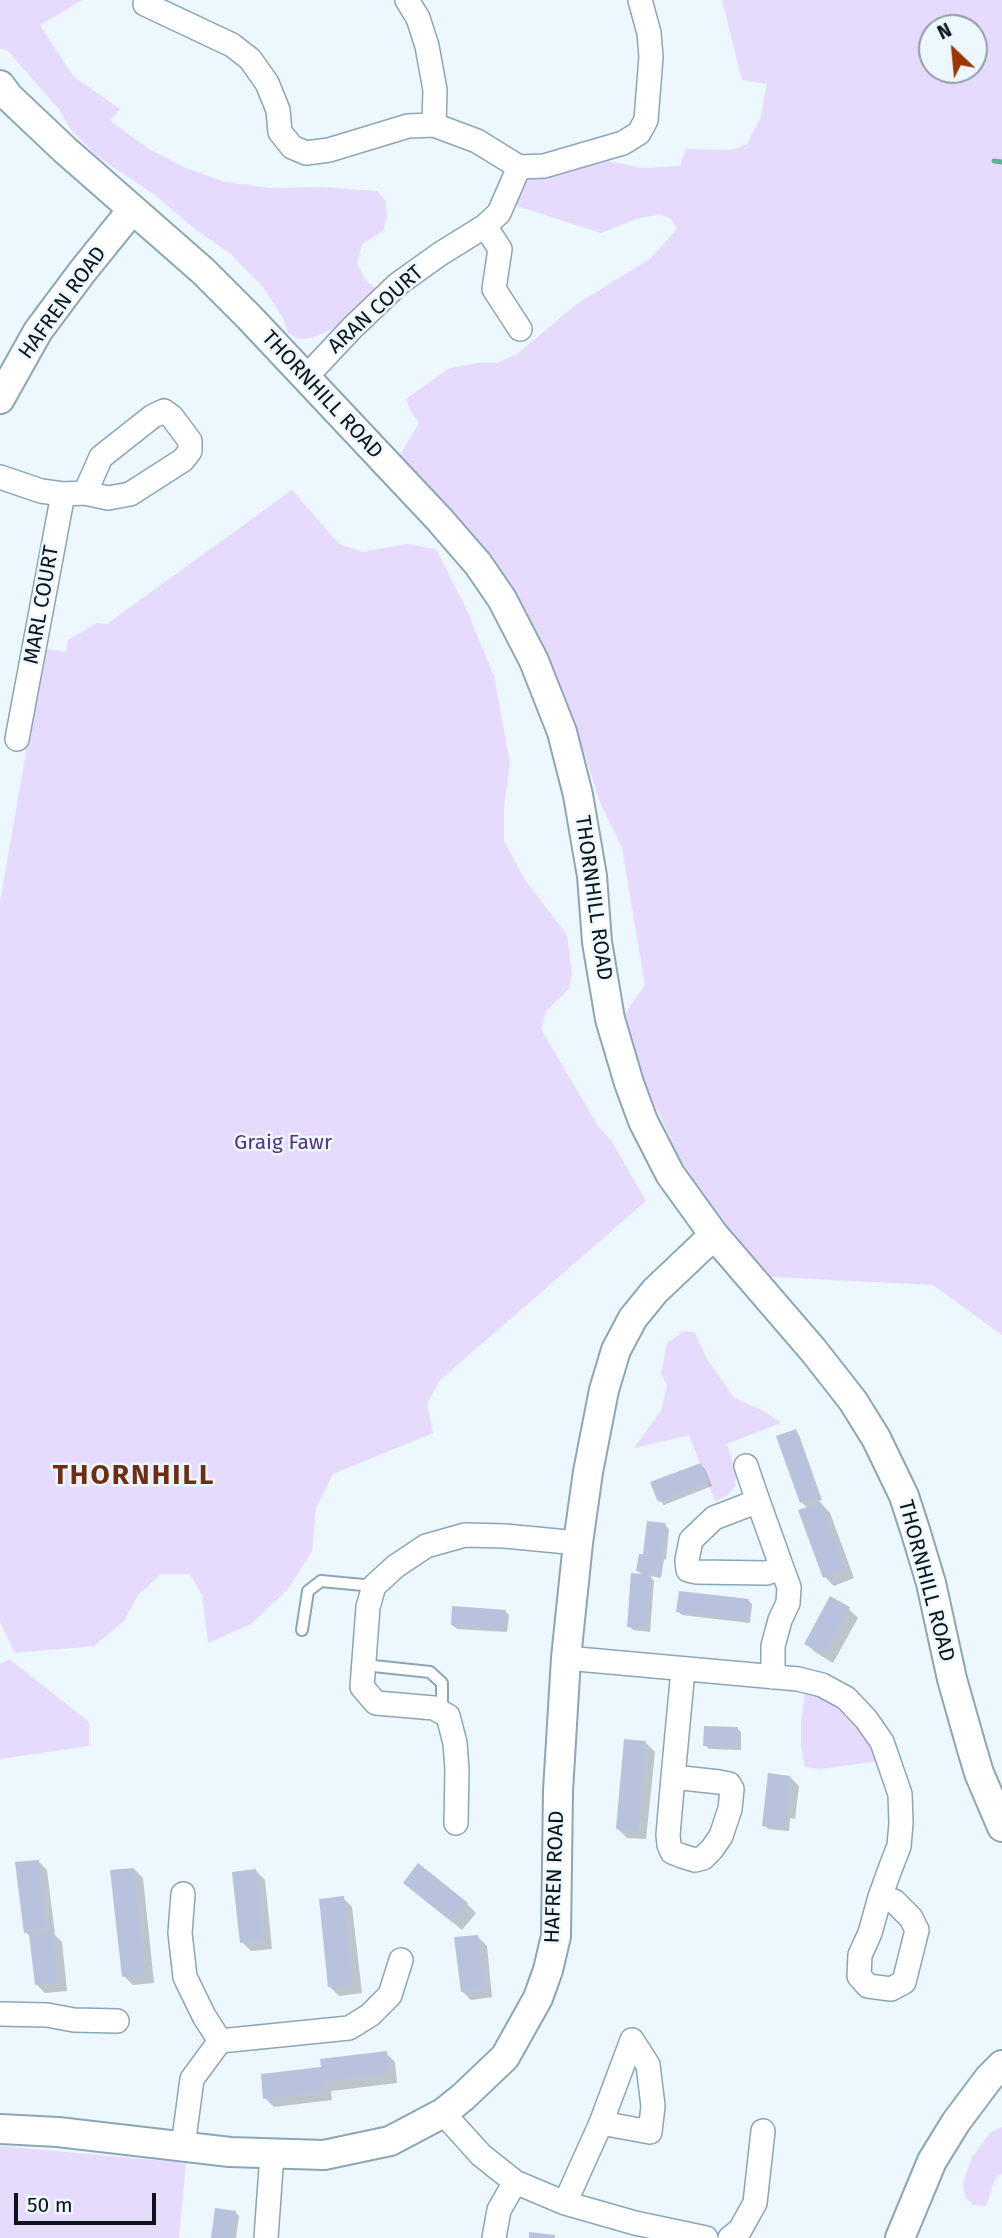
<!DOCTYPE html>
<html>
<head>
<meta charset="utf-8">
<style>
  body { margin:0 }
  #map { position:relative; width:1002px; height:2238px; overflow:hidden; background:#ecf7fe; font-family:"Fira Sans",sans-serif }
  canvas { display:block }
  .north { position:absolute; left:918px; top:14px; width:70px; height:70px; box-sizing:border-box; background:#ecf7fe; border:2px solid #929ca3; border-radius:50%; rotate:334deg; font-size:19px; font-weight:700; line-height:28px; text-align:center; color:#0a141a }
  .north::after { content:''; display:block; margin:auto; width:24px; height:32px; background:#9a3603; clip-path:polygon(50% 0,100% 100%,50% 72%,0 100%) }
  .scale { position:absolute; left:14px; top:2193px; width:142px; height:32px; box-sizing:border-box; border:4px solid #0a141a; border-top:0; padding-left:9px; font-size:21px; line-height:24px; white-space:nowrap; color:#0a141a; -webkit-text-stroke:5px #ecf7fe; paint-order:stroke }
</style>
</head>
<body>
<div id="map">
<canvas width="1002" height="2238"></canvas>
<div class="north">N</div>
<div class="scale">50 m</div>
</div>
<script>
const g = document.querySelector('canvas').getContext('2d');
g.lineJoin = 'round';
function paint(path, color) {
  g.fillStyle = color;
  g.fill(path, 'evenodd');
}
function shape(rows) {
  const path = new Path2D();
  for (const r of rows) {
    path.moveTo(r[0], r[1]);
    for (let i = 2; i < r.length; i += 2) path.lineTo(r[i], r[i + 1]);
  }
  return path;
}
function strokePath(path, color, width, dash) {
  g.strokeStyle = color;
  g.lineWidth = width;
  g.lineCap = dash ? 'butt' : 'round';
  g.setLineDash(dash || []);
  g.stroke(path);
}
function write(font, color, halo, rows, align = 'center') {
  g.font = font + ' "Fira Sans",sans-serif';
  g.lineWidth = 5;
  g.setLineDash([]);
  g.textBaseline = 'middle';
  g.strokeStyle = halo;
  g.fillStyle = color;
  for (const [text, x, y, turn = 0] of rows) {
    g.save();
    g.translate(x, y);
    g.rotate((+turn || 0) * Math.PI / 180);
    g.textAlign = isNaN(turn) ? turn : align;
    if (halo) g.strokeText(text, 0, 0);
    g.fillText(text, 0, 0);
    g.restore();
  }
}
paint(shape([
  [0,0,82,0,40,25,73,76,120,109,110,121,149,149,183,167,225,182,270,188,321,187,377,191,385,200,387,215,383,231,362,244,357,264,366,281,379,291,331,330,311,338,298,339,288,333,283,318,263,287,231,254,195,229,155,195,98,157,71,130,59,109,6,49,0,49],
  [722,0,1002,0,1002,1335,933,1285,771,1277,735,1245,681,1161,641,1075,624,1015,645,985,622,848,600,802,572,716,527,613,458,521,398,458,419,423,409,408,406,399,448,369,476,363,497,363,517,354,577,304,651,258,677,229,671,219,660,214,636,219,601,233,514,205,526,178,553,175,608,161,642,168,680,166,686,149,733,150,747,144,760,119,767,84,742,80],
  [932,28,974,28,974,70,932,70],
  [292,490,339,544,363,552,406,544,436,549,466,608,494,676,510,763,504,807,504,841,525,880,567,935,572,975,569,989,546,1011,541,1029,599,1128,611,1140,646,1201,439,1381,427,1404,433,1433,333,1474,316,1508,312,1551,288,1589,251,1624,208,1643,202,1595,190,1574,161,1574,138,1595,124,1621,94,1646,15,1653,0,1622,0,902,44,649,66,652,68,640,97,623,107,624],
  [684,1331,695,1333,707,1359,734,1398,764,1411,781,1423,727,1444,736,1472,735,1486,727,1496,715,1501,689,1435,634,1448,661,1411,667,1385,661,1374,667,1343],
  [9,1659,89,1722,89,1746,0,1759,0,1664],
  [806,1689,842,1705,861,1725,880,1761,820,1769,805,1767,801,1745,801,1721],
  [1002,2127,1002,2173,995,2179,986,2206,974,2205,965,2197,963,2183,972,2157,991,2132],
  [0,2146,186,2163,179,2238,0,2238]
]), '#e7dbfd');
paint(shape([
  [795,1431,799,1435,822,1500,819,1501,830,1513,854,1578,834,1586,825,1577,808,1508,801,1502],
  [701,1465,705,1469,712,1486,664,1505,660,1501],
  [665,1525,669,1529,666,1560,664,1559,661,1578,650,1576,654,1581,650,1632,633,1630,629,1626,643,1576,638,1571,644,1556],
  [831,1599,849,1609,858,1618,833,1663,815,1652,806,1643],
  [748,1600,752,1604,750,1623,682,1615,678,1611],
  [505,1611,509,1615,507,1632,457,1629,452,1625],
  [737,1728,741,1732,741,1750,709,1749,705,1745],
  [646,1743,655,1752,646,1839,627,1838,618,1829],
  [790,1777,799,1786,795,1819,790,1818,789,1831,768,1829,764,1825],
  [38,1861,47,1870,55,1935,62,1942,67,1991,45,1993,36,1984,32,1938,25,1932],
  [134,1869,143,1878,154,1983,133,1985,124,1976],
  [256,1871,265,1880,272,1949,251,1951,242,1942],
  [414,1891,467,1904,476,1913,462,1930],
  [343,1898,352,1907,362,1993,339,1996,330,1987],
  [478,1937,487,1946,492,1997,471,2000,462,1991],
  [386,2053,395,2062,397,2083,331,2091,332,2100,274,2107,265,2098,323,2068],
  [235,2212,239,2216,236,2238,213,2238]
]), '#0003');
strokePath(shape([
  [994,161,1002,162]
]), '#5db597', 5);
paint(shape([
  [796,1429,819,1496,800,1503,776,1436],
  [701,1463,709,1482,658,1502,650,1482],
  [821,1502,846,1569,823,1578,798,1510],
  [647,1521,666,1523,662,1556,661,1556,658,1575,636,1571,639,1554,643,1554],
  [631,1573,651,1575,647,1628,627,1627],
  [679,1591,749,1599,747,1620,676,1612],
  [830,1596,850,1607,824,1655,804,1644],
  [452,1606,506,1610,504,1629,451,1625],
  [704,1726,738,1727,737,1747,703,1746],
  [624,1739,646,1741,638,1831,616,1829],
  [768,1773,790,1776,785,1828,762,1826],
  [39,1860,47,1930,24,1933,15,1862],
  [418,1863,468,1903,452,1922,403,1883],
  [134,1868,146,1975,122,1977,110,1870],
  [256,1869,264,1940,240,1943,232,1872],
  [344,1896,353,1985,328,1987,319,1899],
  [53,1931,59,1983,35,1985,29,1934],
  [478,1935,484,1989,461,1992,454,1937],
  [387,2051,389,2074,323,2082,324,2092,263,2099,261,2074,321,2067,320,2059],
  [215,2208,236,2211,232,2238,211,2238],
  [529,2232,555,2235,555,2238,529,2238]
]), '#b8c2dd');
const service = shape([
  [302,1630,308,1591,321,1581,374,1586],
  [364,1665,430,1672,442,1683,442,1712]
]);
const minor = shape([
  [407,0,418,18,427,46,435,90,434,125],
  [145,4,232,45,250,59,267,83,278,110,280,132,292,147,306,153,329,150,408,126,434,125,477,141,519,167,544,166,623,143,639,133,646,120,651,57,649,33,640,0],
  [485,226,500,249,494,289,520,329],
  [307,376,352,328,398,284,440,254,485,226,499,213,519,167],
  [0,477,41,491,63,494,17,739],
  [63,494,85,493,101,457,153,416,164,411,172,417,190,441,190,451,183,460,130,494,108,498,85,493],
  [746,1466,758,1501],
  [566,1658,798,1679,822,1685,846,1698,866,1719,882,1742,900,1794,901,1823,899,1846,889,1872,880,1897,870,1933,860,1955,859,1976,868,1986,891,1989,904,1982,917,1930,911,1918,894,1901,880,1897],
  [773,1677,773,1646,780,1620,788,1603,789,1587,782,1568,758,1501,714,1518,691,1540,687,1560,688,1570,697,1572,766,1573,782,1568],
  [673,1777,719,1782,729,1784,732,1789,730,1809,721,1836,712,1849,703,1858,695,1860,682,1856,672,1852,669,1845,668,1835,673,1777,683,1670],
  [456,1823,457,1769,455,1743,448,1716,434,1708,376,1703,362,1687,368,1607,374,1586,396,1566,426,1546,465,1535,505,1536,578,1543],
  [183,1894,180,1933,185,1977,204,2016,220,2041,349,2028,370,2015,390,1995,401,1960],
  [0,2014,47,2015,74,2020,117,2021],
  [443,2113,481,2155,515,2182,565,2203,635,2223,706,2238],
  [183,2146,192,2079,220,2041],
  [565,2203,601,2123,632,2040,648,2065,653,2106,650,2132,601,2123],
  [266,2238,272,2154],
  [494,2238,499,2210,515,2182],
  [730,2238,740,2230,755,2203,763,2131]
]);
const tertiary = shape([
  [0,85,9,97,65,150,203,271,249,317,439,519,478,564,502,599,534,661,562,732,578,795,592,876,597,942,610,1019,629,1083,643,1121,670,1174,714,1235,813,1350,853,1401,876,1438,904,1496,916,1533,931,1583,952,1679,971,1746,979,1773,1002,1827],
  [0,399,38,331,82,272,132,210],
  [0,2129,58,2132,230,2152,324,2155,390,2141,443,2113,463,2097,505,2057,538,1998,548,1970,556,1936,558,1791,566,1658,578,1543,588,1472,604,1390,616,1350,633,1318,655,1291,714,1235],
  [900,2238,932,2161,956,2122,989,2078,1002,2065]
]);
strokePath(service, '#8ba6b7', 14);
strokePath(minor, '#8ba6b7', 26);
strokePath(tertiary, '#8ba6b7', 32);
strokePath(service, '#fff', 10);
strokePath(minor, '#fff', 23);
strokePath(tertiary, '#fff', 28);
write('21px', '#0a141a', '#ecf7fe', [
  ["HAFREN ROAD",63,303,-54],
  ["ARAN COURT",376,310,-42],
  ["THORNHILL ROAD",322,395,47],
  ["MARL COURT",42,605,-80],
  ["THORNHILL ROAD",593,898,82],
  ["THORNHILL ROAD",926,1581,75],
  ["HAFREN ROAD",555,1877,-88]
]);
write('21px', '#54327f', '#ecf7fe', [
  ["Graig Fawr",283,1143]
]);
g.letterSpacing = '2px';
write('bold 28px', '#6f2e14', '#ecf7fe', [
  ["THORNHILL",134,1476]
]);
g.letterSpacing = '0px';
</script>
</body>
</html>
